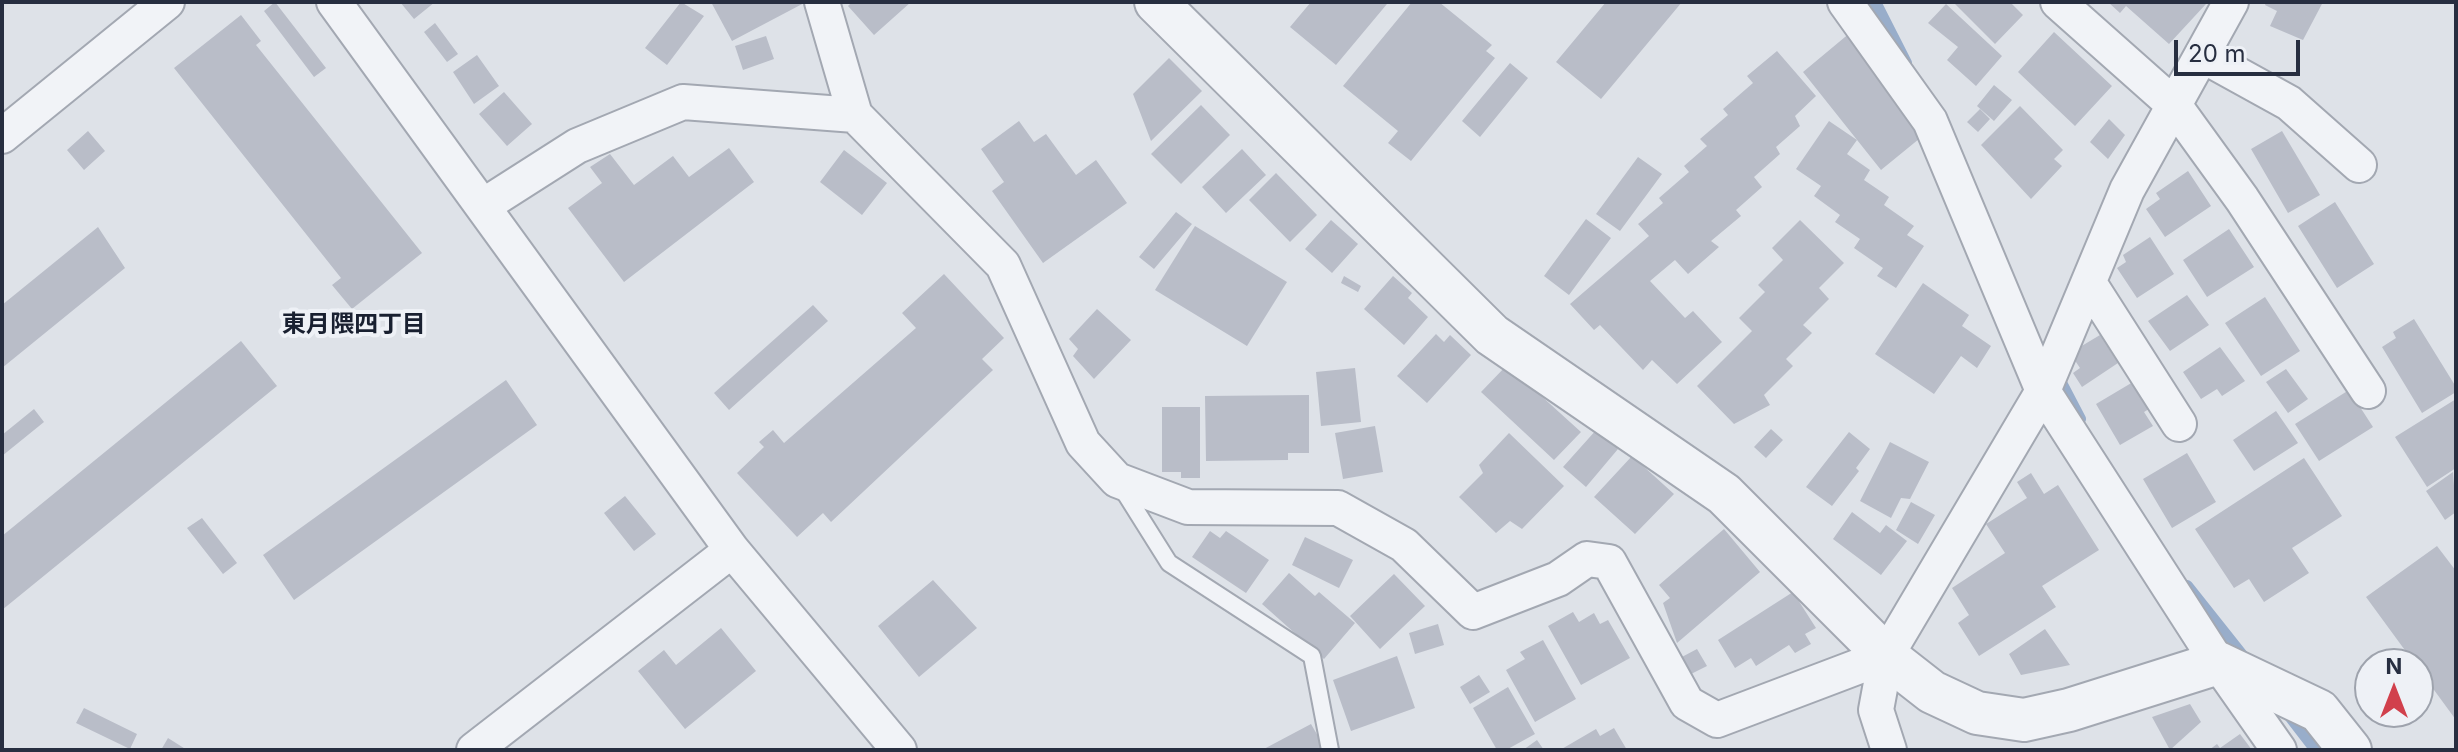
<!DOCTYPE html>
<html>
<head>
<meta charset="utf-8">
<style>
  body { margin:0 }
  #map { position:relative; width:2458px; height:752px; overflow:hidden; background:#dee2e8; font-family:Inter,sans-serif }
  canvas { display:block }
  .frame { position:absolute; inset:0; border:4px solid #272e40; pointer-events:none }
  .north { position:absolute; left:2354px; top:648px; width:80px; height:80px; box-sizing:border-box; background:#eef1f6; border:2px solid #9ea3ad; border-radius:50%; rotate:0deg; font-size:22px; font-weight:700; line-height:32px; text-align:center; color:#272e40 }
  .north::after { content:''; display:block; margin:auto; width:28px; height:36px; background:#d1404c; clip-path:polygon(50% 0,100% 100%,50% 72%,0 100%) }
  .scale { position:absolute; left:2174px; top:40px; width:126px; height:36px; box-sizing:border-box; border:4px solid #272e40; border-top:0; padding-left:10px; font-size:24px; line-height:28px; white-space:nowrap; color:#272e40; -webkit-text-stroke:6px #eef1f6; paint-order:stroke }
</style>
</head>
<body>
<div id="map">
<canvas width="2458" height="752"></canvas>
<div class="frame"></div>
<div class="north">N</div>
<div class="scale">20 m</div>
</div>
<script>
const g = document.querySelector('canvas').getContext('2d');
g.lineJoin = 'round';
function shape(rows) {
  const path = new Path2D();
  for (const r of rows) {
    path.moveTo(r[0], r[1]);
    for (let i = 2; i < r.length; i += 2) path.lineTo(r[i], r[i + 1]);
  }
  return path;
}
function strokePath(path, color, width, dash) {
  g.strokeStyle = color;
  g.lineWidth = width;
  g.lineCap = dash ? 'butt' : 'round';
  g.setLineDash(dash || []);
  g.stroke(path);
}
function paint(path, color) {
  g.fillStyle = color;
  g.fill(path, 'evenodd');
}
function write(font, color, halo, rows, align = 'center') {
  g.font = font + ' Inter,"Noto Sans JP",sans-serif';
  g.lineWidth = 8;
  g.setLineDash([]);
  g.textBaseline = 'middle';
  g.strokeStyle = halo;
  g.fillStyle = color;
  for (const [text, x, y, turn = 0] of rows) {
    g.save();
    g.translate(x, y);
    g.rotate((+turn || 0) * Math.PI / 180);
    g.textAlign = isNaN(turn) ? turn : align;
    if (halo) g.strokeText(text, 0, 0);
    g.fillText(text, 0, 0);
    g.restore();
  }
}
strokePath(shape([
  [1875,2,1906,63],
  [2057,375,2080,419],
  [2187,586,2245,659],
  [2286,711,2316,750]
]), '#98adca', 12);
paint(shape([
  [275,2,326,68,314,77,264,11],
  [400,2,435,2,414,19],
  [681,2,704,16,667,65,645,48],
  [711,2,806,2,732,41],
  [852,2,911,2,874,35,848,6],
  [1311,2,1385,2,1387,4,1336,65,1290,27],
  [1412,2,1439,2,1492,45,1486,51,1495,58,1411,161,1388,143,1398,131,1343,86],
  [1606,2,1682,2,1601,99,1556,62],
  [1953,2,2010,2,2023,15,1995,44],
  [2108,2,2204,2,2206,4,2169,44,2126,6,2120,13],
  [2266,2,2323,2,2303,40,2270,26,2277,11,2265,5],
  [1946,4,2002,56,1976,86,1947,60,1958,47,1928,23],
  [241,15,261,41,256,45,422,253,352,309,332,285,341,278,174,68],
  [435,23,458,54,447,62,424,32],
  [1851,32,1930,130,1881,170,1803,72],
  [2054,32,2112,86,2075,126,2018,72],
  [766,36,774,59,743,70,735,46],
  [1777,51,1816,96,1795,116,1800,126,1776,147,1780,154,1754,177,1762,187,1736,210,1741,216,1711,241,1719,247,1688,274,1675,260,1650,281,1685,318,1693,311,1722,342,1677,384,1652,360,1643,370,1600,325,1594,330,1570,304,1649,236,1638,224,1663,203,1659,198,1689,172,1684,166,1707,146,1700,139,1728,115,1723,109,1753,83,1747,76],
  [477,55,499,86,474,104,453,72],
  [1169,58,1202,91,1151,141,1133,94],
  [1510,63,1528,78,1480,137,1462,121],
  [1994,85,2012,100,1994,121,1977,106],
  [504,92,532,124,507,146,479,114],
  [1201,105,1230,135,1181,184,1151,154],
  [2020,106,2063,150,2054,159,2062,166,2031,199,1981,145],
  [1980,109,1990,119,1978,132,1967,122],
  [2109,119,2125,135,2108,159,2090,142],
  [1019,121,1034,142,1046,134,1076,175,1096,160,1127,203,1043,263,992,191,1004,182,981,149],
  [1829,121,1857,140,1847,154,1870,170,1864,180,1889,197,1884,205,1914,226,1907,235,1924,246,1896,288,1877,276,1883,268,1854,248,1860,239,1835,222,1840,215,1814,196,1821,186,1796,169],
  [88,131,105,151,84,170,67,150],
  [2282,131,2320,195,2288,213,2251,149],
  [729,148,754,182,624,282,568,208,602,183,590,167,610,154,634,185,673,156,689,177],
  [1242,149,1266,175,1226,213,1202,187],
  [844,150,887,183,862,215,820,182],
  [1638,157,1662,174,1620,231,1596,214],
  [2188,171,2211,206,2165,237,2146,209,2160,199,2156,193],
  [1276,173,1317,215,1290,242,1249,200],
  [2335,202,2374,264,2337,288,2298,226],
  [1176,212,1192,224,1154,269,1139,257],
  [1586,219,1611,238,1569,295,1544,276],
  [1331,220,1358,244,1332,273,1305,249],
  [1800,220,1844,263,1819,288,1829,299,1803,325,1812,333,1786,359,1793,366,1764,395,1770,405,1734,424,1697,386,1752,331,1739,318,1765,292,1758,285,1783,260,1772,248],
  [1195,226,1287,282,1247,346,1155,290],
  [98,227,125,268,2,368,2,305],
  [2229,229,2254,267,2207,297,2183,260],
  [2150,237,2174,274,2137,298,2117,268,2126,262,2123,255],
  [944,274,1004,338,982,359,993,370,831,522,823,513,797,537,737,473,764,447,759,442,773,430,784,443,916,328,902,313],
  [1344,276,1361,286,1358,292,1341,283],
  [1393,276,1412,293,1408,298,1428,317,1404,345,1364,309],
  [1923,283,1969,315,1962,326,1991,346,1977,368,1961,356,1934,394,1875,354],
  [2187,295,2209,325,2170,351,2148,321],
  [2265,297,2300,351,2261,376,2225,323],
  [813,305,828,321,729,410,714,393],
  [1097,309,1131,340,1094,379,1073,356,1078,349,1069,339],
  [2414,319,2456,387,2456,392,2422,413,2382,347,2396,338,2393,332],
  [1436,334,1444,342,1450,335,1471,355,1427,403,1397,376],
  [2100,335,2118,363,2082,387,2073,373,2080,368,2070,353],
  [241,341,277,386,2,610,2,536],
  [2220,347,2245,381,2222,396,2217,389,2201,399,2183,372],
  [1507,365,1581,432,1554,460,1481,392],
  [1355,368,1361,422,1321,426,1316,372],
  [2286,369,2308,399,2288,413,2266,382],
  [506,380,537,425,294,600,263,555],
  [2133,382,2149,409,2144,412,2153,426,2120,445,2096,404],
  [2349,390,2373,427,2319,461,2295,424],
  [1309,395,1309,453,1288,453,1288,460,1206,461,1205,396],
  [2456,399,2456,468,2427,487,2395,437],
  [1162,407,1200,407,1200,478,1181,478,1181,472,1162,472],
  [34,409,44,422,2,456,2,435],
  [2276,411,2298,443,2254,471,2233,440],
  [1375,426,1383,472,1343,479,1335,433],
  [1597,429,1618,449,1586,487,1563,467],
  [1771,429,1783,440,1766,458,1754,447],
  [1849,432,1870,449,1856,468,1859,471,1832,506,1806,487],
  [1509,433,1564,486,1522,529,1510,521,1496,533,1459,497,1483,473,1479,465],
  [1890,442,1929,462,1910,499,1901,498,1891,518,1860,501],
  [2187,453,2216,502,2172,528,2143,479],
  [1632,456,1674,494,1635,534,1594,497],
  [2304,458,2342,516,2292,548,2309,573,2264,602,2249,579,2234,588,2195,529],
  [2453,472,2456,512,2445,520,2426,491],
  [2031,473,2044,494,2058,485,2099,550,2042,586,2056,607,1979,656,1958,623,1969,615,1952,588,2005,553,1986,524,2027,498,2017,482],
  [625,496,656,534,634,551,604,513],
  [1911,502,1935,515,1918,544,1896,530],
  [1852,512,1880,533,1886,525,1907,541,1881,575,1833,539],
  [202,518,237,563,223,574,187,528],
  [1724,529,1760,572,1677,643,1663,603,1670,598,1659,585],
  [1210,531,1220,538,1226,531,1269,560,1246,593,1192,557],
  [1305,537,1353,560,1339,588,1292,565],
  [2437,546,2456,571,2456,720,2366,597],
  [1289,573,1315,596,1319,592,1355,623,1324,659,1262,604],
  [1394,574,1425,606,1380,649,1350,616],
  [933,580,977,628,919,677,878,626],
  [1793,592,1816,628,1805,634,1811,644,1795,653,1789,645,1756,666,1751,658,1735,668,1718,640],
  [1573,612,1579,622,1594,613,1600,624,1608,620,1630,658,1581,685,1548,626],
  [1438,624,1444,645,1415,654,1409,633],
  [721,628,756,671,685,729,638,671,664,650,676,665],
  [2045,629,2070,665,2021,675,2009,654],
  [1543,640,1576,699,1535,722,1506,670,1525,659,1520,652],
  [1697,649,1707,666,1689,675,1680,658],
  [1397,656,1415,708,1351,731,1333,680],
  [1479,675,1490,692,1470,704,1460,687],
  [1508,687,1535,734,1506,750,1497,750,1473,708],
  [2190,704,2201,722,2170,750,2152,717],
  [84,708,137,734,130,749,76,723],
  [1311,724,1326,750,1262,750],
  [1614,728,1627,750,1560,750,1596,729,1600,736],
  [2240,734,2252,750,2209,750,2217,744,2220,748],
  [168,738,187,750,161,750],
  [1537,740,1544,750,1523,750]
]), '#b9bdc8');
const service = shape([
  [1120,485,1169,563,1312,656,1330,750]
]);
const minor = shape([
  [334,2,732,550,899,750],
  [822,2,855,115,1003,265,1083,443,1117,480,1188,507,1338,508,1404,545,1473,612,1558,579,1587,559,1609,562,1687,703,1717,720,1886,656],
  [1845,2,1930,121,2043,391,2218,663,2279,750],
  [2058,2,2174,105,2242,199,2368,391],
  [2202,55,2289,103,2359,165],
  [2,136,167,2],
  [483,206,577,146,683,102,855,115],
  [2089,283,2179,424],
  [474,750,732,550],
  [1889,750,1876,710,1886,656,2043,391,2127,190,2231,2]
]);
const tertiary = shape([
  [1156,2,1492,335,1724,494,1886,656,1932,692,1977,713,2024,720,2069,710,2218,663,2319,711,2350,750]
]);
strokePath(service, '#a3a8b2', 20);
strokePath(minor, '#a3a8b2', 38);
strokePath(tertiary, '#a3a8b2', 46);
strokePath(service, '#f1f3f7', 16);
strokePath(minor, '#f1f3f7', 34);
strokePath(tertiary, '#f1f3f7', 42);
write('bold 24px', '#192030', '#eef1f6', [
  ["東月隈四丁目",354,325]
]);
</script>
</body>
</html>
